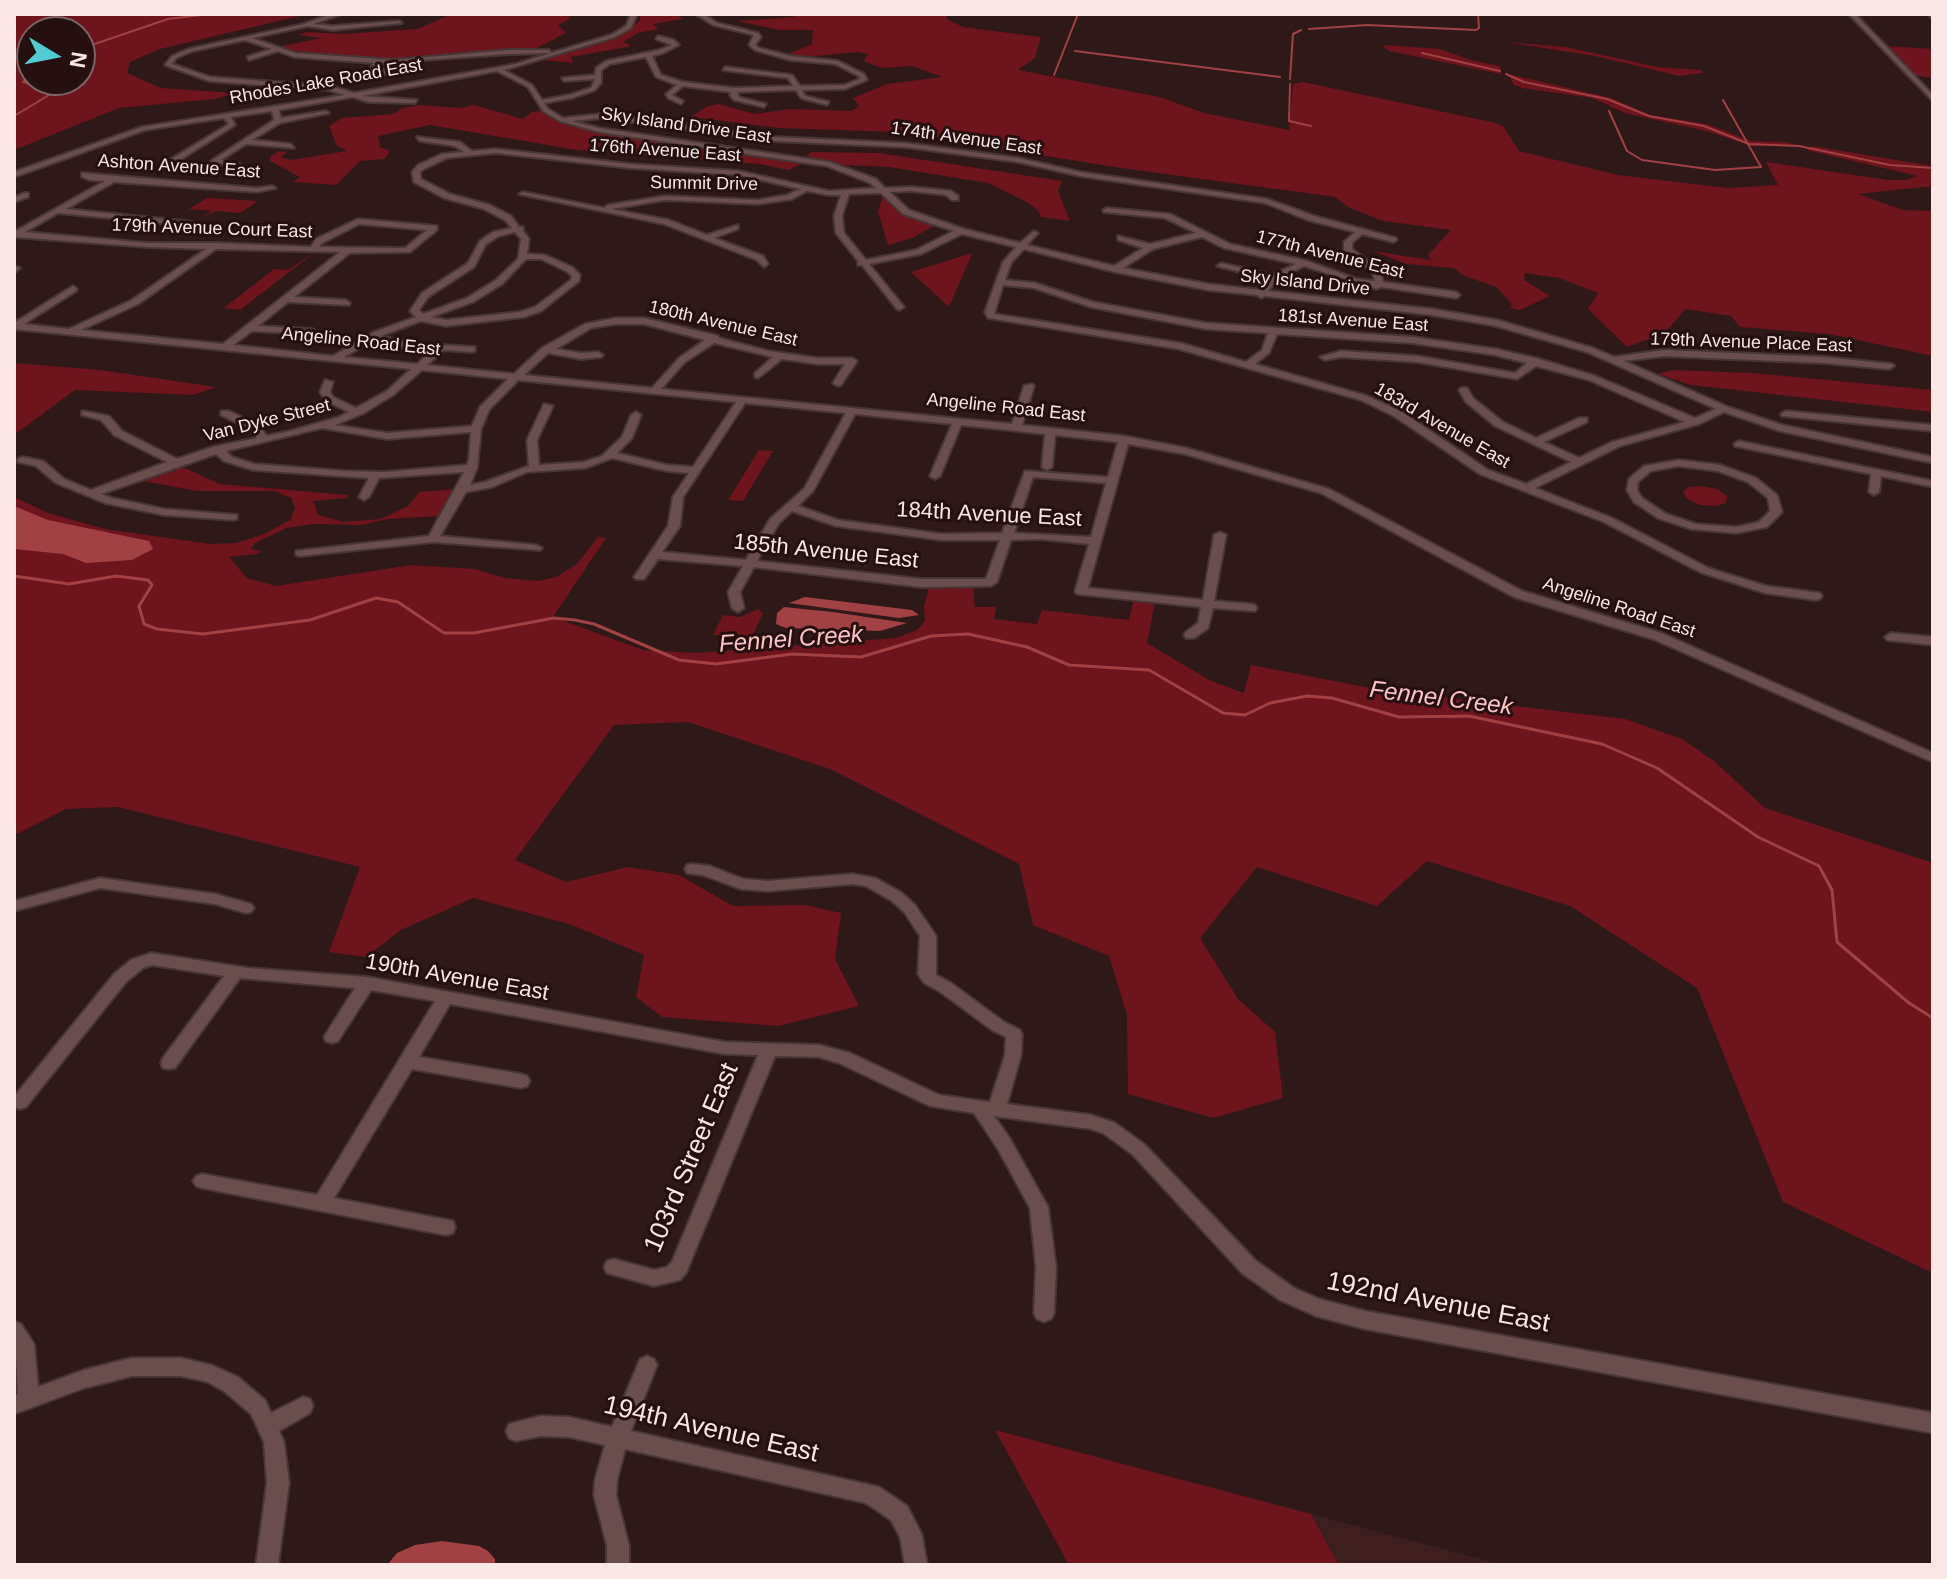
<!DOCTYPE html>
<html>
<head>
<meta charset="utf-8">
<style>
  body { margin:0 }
  #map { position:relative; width:1947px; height:1579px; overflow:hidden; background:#2f1818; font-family:Helvetica,sans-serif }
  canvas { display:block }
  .frame { position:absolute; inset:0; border:16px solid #f8e7e6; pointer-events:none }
  .north { position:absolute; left:16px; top:16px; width:80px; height:80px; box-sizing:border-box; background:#250f0f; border:2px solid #796565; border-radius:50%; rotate:100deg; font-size:22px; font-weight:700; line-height:32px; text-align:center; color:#f8e7e6 }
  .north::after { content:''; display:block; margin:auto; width:28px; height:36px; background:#51ccd4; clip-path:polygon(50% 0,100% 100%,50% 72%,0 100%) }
</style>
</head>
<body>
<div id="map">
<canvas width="1947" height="1579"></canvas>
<div class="frame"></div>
<div class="north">N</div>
</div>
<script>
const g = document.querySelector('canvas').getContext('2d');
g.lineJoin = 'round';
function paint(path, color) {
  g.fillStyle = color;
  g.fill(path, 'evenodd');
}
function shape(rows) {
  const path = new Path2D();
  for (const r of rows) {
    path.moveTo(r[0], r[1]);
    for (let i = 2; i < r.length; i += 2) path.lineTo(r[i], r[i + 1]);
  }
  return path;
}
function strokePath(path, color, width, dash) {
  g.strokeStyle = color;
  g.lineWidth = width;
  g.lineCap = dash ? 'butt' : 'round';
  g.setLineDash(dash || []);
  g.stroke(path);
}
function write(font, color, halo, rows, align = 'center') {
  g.font = font + ' Helvetica,sans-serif';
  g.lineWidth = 6;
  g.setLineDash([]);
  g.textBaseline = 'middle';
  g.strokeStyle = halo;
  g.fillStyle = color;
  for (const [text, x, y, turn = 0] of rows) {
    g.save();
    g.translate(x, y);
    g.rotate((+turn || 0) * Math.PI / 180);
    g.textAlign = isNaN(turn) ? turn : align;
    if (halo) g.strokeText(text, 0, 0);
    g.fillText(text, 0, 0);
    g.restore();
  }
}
paint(shape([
  [1311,1514,1503,1565,1339,1565]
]), '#3c1e1e');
paint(shape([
  [14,14,308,14,160,49,130,62,127,73,161,88,235,93,215,99,119,108,14,150],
  [32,32,80,32,80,80,32,80],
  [452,14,567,14,570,19,558,25,566,33,533,50,402,61,306,54,279,47,321,38,298,35,306,32,343,34,417,29],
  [640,14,675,14,683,19,653,24,658,29,638,33,623,42,632,46,571,57,573,63,544,60,624,33,640,21],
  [799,14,946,14,947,19,963,27,1041,37,1035,58,1018,70,1160,97,1204,113,1289,130,1293,84,1303,82,1496,123,1503,126,1519,151,1618,175,1728,188,1778,185,1766,162,1888,180,1905,180,1918,176,1806,150,1812,146,1933,166,1933,177,1930,178,1933,186,1858,194,1903,210,1933,211,1933,356,1829,334,1740,327,1731,316,1685,309,1665,333,1627,347,1588,309,1598,293,1559,278,1525,273,1524,280,1550,296,1520,310,1510,308,1512,304,1496,287,1462,275,1454,268,1406,264,1373,251,1431,260,1428,255,1451,230,1383,221,1348,207,1335,197,1121,168,896,132,779,128,690,117,708,106,719,104,755,114,790,109,851,111,859,106,853,98,887,84,942,77,912,66,881,68,864,61,868,54,858,52,805,57,788,54,812,44,813,30,779,30,737,21,793,17],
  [1505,42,1566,47,1658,67,1701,70,1703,73,1679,76,1595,56],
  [1386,45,1440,49,1474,61,1500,66,1501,74,1389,51,1383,47],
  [1886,46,1933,49,1933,78,1914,75],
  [1508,74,1611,98,1650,115,1707,124,1751,141,1786,142,1799,146,1753,146,1706,131,1625,113,1592,98,1522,88,1514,85],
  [419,105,461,108,474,105,523,119,532,112,541,111,561,123,579,128,809,161,788,170,759,164,577,150,430,125,378,136,380,147,389,150,388,155,384,159,360,161,336,185,293,182,300,177,270,161,270,157,279,151,287,152,281,157,291,160,347,151,337,146,329,126,342,118,393,114,403,108],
  [811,152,879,153,1062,181,1058,191,1070,221,1041,217,1038,210,1023,200,988,183,889,167,843,165,806,156],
  [883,196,902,213,934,226,912,238,888,245,878,211],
  [207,198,258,201,240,213,217,211,197,219,212,211,189,209],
  [315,252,240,310,224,308,274,269,288,270],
  [969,254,972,254,949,307,911,272],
  [14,363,101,370,216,387,193,395,75,390,14,435],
  [1673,370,1753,373,1933,390,1933,412,1691,385,1657,374],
  [759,450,773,451,743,501,728,500],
  [178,465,220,484,348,495,347,498,313,501,318,515,344,522,380,519,408,506,419,492,456,489,439,516,388,519,362,525,314,524,287,528,255,543,251,549,261,551,258,554,229,557,247,578,276,586,411,565,475,569,505,578,539,581,556,577,577,564,598,537,606,538,553,617,643,650,696,653,896,638,917,630,925,621,924,607,929,587,973,587,975,607,996,607,994,619,1037,624,1042,610,1129,620,1134,599,1155,601,1147,643,1211,681,1244,693,1251,665,1381,690,1625,719,1682,739,1714,761,1765,808,1933,863,1933,1273,1783,1202,1697,988,1570,906,1427,861,1377,906,1257,867,1200,938,1238,999,1275,1032,1283,1098,1213,1118,1128,1094,1127,1015,1109,956,1033,925,1019,864,830,769,688,722,614,725,515,860,566,882,628,867,679,875,733,906,805,905,841,913,835,959,859,1006,778,1026,662,1017,636,997,644,955,572,925,473,898,401,930,366,957,329,952,360,867,118,807,66,809,19,833,14,833,14,497,48,513,105,529,210,544,236,543,264,534,290,520,295,508,291,498,275,491,197,491,138,480],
  [1702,486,1717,489,1727,496,1726,503,1716,506,1700,505,1687,499,1683,492,1689,487],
  [758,609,763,613,752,637,713,635,723,615,740,617],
  [995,1430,1311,1514,1339,1565,1069,1565]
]), '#6d141d');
paint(shape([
  [14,506,48,520,149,541,153,549,132,560,86,563,63,554,14,549],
  [805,597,912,610,919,615,899,618,789,603],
  [784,607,833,612,907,623,880,631,786,628,776,624,777,613],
  [442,1541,479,1546,488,1551,495,1559,495,1565,387,1565,397,1553,415,1545]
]), '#a14144');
strokePath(shape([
  [1309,29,1367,25,1476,30,1479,28,1478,14],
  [80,49,168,19,210,14],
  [1075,51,1280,77],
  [1422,53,1500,71],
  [1506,74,1524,82,1607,99,1649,116,1704,126,1749,144,1799,146,1890,165,1933,168],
  [1054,75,1078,14],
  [1290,79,1293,34,1301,30],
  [1290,84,1289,121,1311,126],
  [1609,111,1627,151,1642,160,1715,170,1761,167,1723,100],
  [14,116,49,95,45,88,23,82,32,73]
]), '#a14144', 2);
strokePath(shape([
  [14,576,69,584,116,576,148,580,152,585,139,606,144,624,157,629,203,634,310,620,376,598,398,602,444,633,474,633,554,618,575,620,594,624,679,660,716,664,792,654,861,657,931,636,968,634,1027,647,1069,665,1149,670,1223,713,1245,715,1270,703,1307,696,1332,698,1399,717,1469,716,1602,744,1657,768,1758,837,1819,866,1832,890,1837,942,1909,1003,1933,1018]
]), '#a14144', 3);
const minor = shape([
  [332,14,341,14,313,24,333,26,399,21,402,23,333,30,308,26,252,38,295,53,393,60,509,50,549,50,551,53,611,35,626,26,631,14,637,14,631,28,615,37,504,70,532,85,542,100,569,95,591,88,595,79,564,81,562,78,595,75,596,68,606,61,659,50,672,45,656,39,658,36,674,40,679,45,663,53,652,56,661,75,683,82,735,88,793,86,788,78,723,70,725,67,792,75,800,86,844,85,860,79,859,76,835,64,790,60,755,50,749,45,754,35,713,25,696,14,703,14,717,23,758,33,761,37,755,45,759,48,790,56,838,61,864,74,867,80,845,89,802,90,805,96,829,102,827,105,801,98,796,90,738,92,738,97,766,104,764,107,734,100,730,95,731,92,683,86,672,95,683,101,681,104,668,98,666,94,677,85,656,77,646,57,610,64,601,70,601,83,595,90,572,98,544,103,548,109,563,118,602,114,773,137,905,143,1018,158,1080,172,1267,199,1314,216,1396,238,1397,240,1393,242,1362,234,1352,243,1352,249,1380,270,1383,282,1456,292,1460,295,1456,298,1381,287,1377,289,1304,266,1276,280,1268,291,1432,309,1497,320,1593,348,1614,357,1664,350,1824,357,1892,364,1894,366,1889,369,1824,363,1664,356,1624,361,1728,407,1782,425,1933,457,1933,463,1780,431,1724,412,1699,424,1620,446,1535,488,1612,518,1708,568,1766,586,1820,593,1822,596,1820,599,1816,600,1765,593,1700,572,1604,522,1480,474,1394,416,1361,400,1179,349,988,318,985,312,1003,262,1016,247,962,234,921,254,869,264,904,307,900,310,897,309,862,265,858,265,858,261,836,233,834,216,841,195,829,195,807,191,792,199,758,204,665,200,611,209,669,220,707,235,738,225,738,229,714,238,763,256,768,264,764,267,757,260,664,224,519,194,523,192,604,208,608,205,665,196,758,200,787,195,800,189,739,175,630,168,496,153,447,158,424,169,420,172,421,179,450,194,490,205,511,216,519,227,523,227,523,231,529,239,527,254,545,255,572,267,580,275,579,281,541,311,524,317,446,326,421,321,380,336,409,343,475,347,475,351,472,352,444,350,427,365,514,374,542,348,585,324,616,318,644,318,718,336,719,338,768,351,818,358,852,358,857,361,841,385,838,386,833,383,845,364,818,364,782,359,758,378,755,377,755,373,773,357,714,343,685,362,661,389,1012,424,1024,386,1032,384,1034,386,1022,425,1124,436,1186,448,1329,489,1522,591,1661,633,1933,753,1933,762,1653,639,1514,597,1321,493,1185,454,1128,444,1088,588,1203,600,1214,535,1220,532,1226,535,1214,601,1251,604,1255,605,1257,608,1255,611,1213,608,1208,628,1194,638,1186,638,1184,635,1186,632,1198,623,1201,607,1077,594,1075,591,1089,544,1040,539,1011,540,997,582,991,586,921,587,754,567,740,592,744,608,738,612,732,608,728,592,743,566,658,559,644,579,636,579,634,577,668,526,673,497,689,473,667,471,612,458,585,468,527,472,492,487,466,492,440,536,536,545,542,548,540,550,433,542,300,556,296,555,296,551,429,536,464,472,379,478,369,497,364,500,359,497,369,478,253,470,224,461,216,454,101,494,112,498,164,509,237,515,237,519,233,520,164,515,105,503,56,483,36,466,18,462,17,460,22,457,43,461,64,479,91,490,167,462,114,435,101,420,82,415,82,411,109,416,122,431,177,459,213,447,257,438,250,429,221,415,221,411,229,411,258,425,267,436,290,431,339,417,349,412,326,401,320,392,325,380,333,382,330,392,333,397,356,408,387,391,411,369,14,329,14,323,73,286,77,289,76,291,24,324,69,329,132,300,206,249,148,247,14,237,14,232,105,181,90,180,82,177,82,173,257,188,272,186,276,188,257,192,114,182,66,209,193,222,197,224,193,226,58,213,25,232,148,243,217,243,311,247,316,239,358,219,437,226,437,230,410,252,350,253,294,297,346,300,350,303,349,305,288,302,258,326,311,329,314,330,314,334,252,331,233,345,333,356,374,332,416,317,410,311,422,293,468,263,480,241,493,232,512,228,505,220,484,209,444,198,414,182,412,172,418,165,442,154,464,152,455,146,420,141,417,137,460,142,472,151,496,149,630,164,739,171,829,191,876,188,870,183,827,166,599,132,560,121,543,111,528,87,497,71,362,96,417,100,415,103,368,102,353,97,279,110,281,118,326,111,329,113,280,123,252,140,291,144,294,148,246,144,221,160,240,164,240,168,237,168,211,161,274,120,272,111,231,117,235,125,175,163,168,161,229,124,224,118,145,130,14,177,14,172,142,127,345,95,329,90,209,81,165,65,172,56,189,49,304,24,332,14],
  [245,40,272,49,247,57,249,60,278,51,294,57,374,63,370,69,388,75,390,72,377,67,381,63,509,54,551,53,516,64,354,93,330,86,210,77,172,64,176,58,193,51,245,40],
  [602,118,773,141,905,147,1018,162,1080,176,1265,203,1308,220,1355,232,1344,242,1344,250,1373,273,1375,281,1357,279,1307,261,1230,244,1170,214,1107,208,1103,210,1104,212,1165,218,1196,233,1150,244,1118,236,1118,240,1143,248,1114,266,1027,245,1038,233,1034,231,1020,243,964,229,909,210,890,192,911,191,946,195,952,200,958,200,958,196,951,191,911,187,885,188,876,179,829,162,599,128,572,121,602,118],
  [881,193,903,214,954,231,916,250,866,260,844,233,842,216,849,194,881,193],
  [359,224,427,230,405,248,319,247,322,243,359,224],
  [515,232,521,239,518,259,496,280,467,298,423,314,419,310,428,297,474,267,486,244,499,236,515,232],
  [1202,237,1224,248,1296,264,1272,275,1221,263,1217,266,1268,279,1260,290,1208,284,1123,268,1153,249,1202,237],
  [216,249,340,252,223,344,81,330,138,304,216,249],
  [1024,249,1115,272,1208,290,1257,295,1261,298,1265,296,1432,315,1496,326,1587,352,1716,409,1695,418,1595,376,1539,359,1496,349,1412,337,1206,323,1093,302,1035,283,1005,280,1011,263,1024,249],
  [526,259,541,259,566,271,572,276,571,280,535,307,520,312,446,320,431,317,473,302,502,284,526,259],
  [1003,285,1034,288,1091,307,1206,329,1268,333,1262,350,1246,362,1180,343,994,314,1003,285],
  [616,324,644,324,705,340,679,358,652,388,524,375,548,353,581,359,601,357,603,355,598,352,581,353,556,349,591,328,616,324],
  [1277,334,1412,343,1495,355,1527,363,1515,373,1417,356,1341,351,1320,357,1325,360,1341,357,1417,362,1517,379,1536,366,1589,380,1685,422,1612,442,1579,458,1544,442,1587,422,1587,418,1579,418,1536,438,1503,422,1473,398,1467,388,1461,388,1459,390,1466,402,1495,426,1571,462,1526,484,1488,470,1402,412,1367,396,1255,364,1269,353,1277,334],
  [373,340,409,349,433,350,417,364,344,357,373,340],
  [422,370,508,379,480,407,472,426,387,433,335,425,362,414,393,395,422,370],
  [518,380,736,402,693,467,667,465,617,453,632,438,641,415,636,412,631,415,622,437,602,456,584,462,539,465,537,440,553,406,544,404,527,440,529,466,485,482,470,485,477,468,481,429,489,410,518,380],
  [745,403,846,413,804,489,770,519,746,560,662,552,680,526,683,497,745,403],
  [855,414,952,424,930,476,935,479,940,476,961,425,1045,434,1042,467,1047,470,1052,467,1055,435,1118,442,1108,477,1025,471,1002,533,942,534,838,520,798,506,813,491,855,414],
  [322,428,387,439,471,432,469,459,467,465,385,472,345,471,254,464,232,457,226,451,322,428],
  [1033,477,1106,483,1091,537,1014,533,1033,477],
  [792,511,836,526,942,540,1000,540,986,579,921,579,757,561,779,523,792,511],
  [1849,14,1855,14,1933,95,1933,101,1849,14],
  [1928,14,1933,14,1933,18,1931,17,1928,14],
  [25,193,28,193,28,197,14,202,14,197,25,193],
  [14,266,20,268,14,273,14,266],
  [1786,411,1933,425,1933,431,1782,416,1781,414,1786,411],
  [1739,441,1933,481,1933,487,1881,476,1879,492,1874,495,1869,492,1871,474,1735,446,1734,444,1739,441],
  [1679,460,1720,465,1756,478,1777,495,1782,512,1767,527,1736,533,1691,529,1658,518,1634,502,1627,490,1629,479,1644,466,1679,460],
  [1679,466,1718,471,1748,482,1768,498,1770,511,1759,522,1736,527,1696,524,1666,514,1642,498,1637,490,1638,482,1651,471,1679,466],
  [1891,633,1933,637,1933,645,1887,640,1885,637,1891,633],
  [692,864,710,866,743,879,768,881,852,874,875,878,902,893,915,905,936,936,936,975,951,983,1004,1022,1020,1030,1022,1034,1021,1055,1007,1104,1091,1115,1115,1123,1144,1144,1256,1261,1294,1288,1319,1299,1365,1311,1933,1413,1933,1433,1365,1329,1316,1316,1280,1300,1242,1273,1132,1154,1103,1133,1091,1129,994,1116,1010,1139,1048,1207,1056,1268,1054,1313,1051,1319,1044,1322,1037,1319,1034,1313,1036,1268,1030,1208,998,1149,974,1113,930,1106,839,1063,819,1057,775,1056,686,1273,680,1280,654,1286,607,1273,604,1267,607,1261,614,1259,654,1270,667,1267,672,1262,758,1055,725,1054,450,1004,419,1057,521,1074,527,1076,530,1081,527,1086,521,1088,412,1069,334,1198,453,1221,455,1227,453,1233,446,1235,202,1188,196,1186,193,1181,196,1176,202,1174,317,1195,435,1001,371,990,338,1041,332,1043,326,1041,324,1037,355,988,240,978,175,1068,169,1069,163,1068,161,1063,163,1058,224,976,152,965,143,968,126,982,26,1107,20,1109,14,1107,14,1097,114,974,131,960,151,953,248,968,367,977,725,1042,819,1045,850,1053,939,1095,990,1102,1005,1055,1006,1037,992,1030,939,991,924,983,918,974,920,936,905,913,892,901,866,886,852,884,768,891,741,889,703,875,687,873,685,869,687,865,692,864],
  [100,878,215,894,251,904,254,908,251,912,246,913,215,904,100,888,14,911,14,901,100,878],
  [14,1321,21,1324,34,1344,38,1387,84,1370,132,1358,181,1358,211,1365,238,1377,265,1400,271,1413,303,1397,310,1399,313,1406,310,1413,279,1431,284,1442,289,1483,278,1565,256,1565,267,1483,264,1442,251,1414,224,1391,208,1382,181,1376,132,1376,84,1388,14,1414,14,1396,18,1394,14,1321],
  [647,1356,654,1359,657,1365,631,1431,879,1487,907,1506,922,1535,927,1565,905,1565,900,1537,891,1520,866,1503,625,1449,617,1480,616,1495,629,1546,629,1565,607,1565,607,1546,594,1495,595,1480,605,1445,569,1437,541,1436,516,1441,509,1438,506,1431,509,1424,541,1416,569,1417,612,1427,640,1359,647,1356]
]);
strokePath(minor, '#483536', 4);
paint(minor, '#6a4e4d');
write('18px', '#f8e7e6', '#250f0f', [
  ["Rhodes Lake Road East",326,82,-10],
  ["Sky Island Drive East",686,126,8],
  ["174th Avenue East",966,139,8],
  ["176th Avenue East",665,151,4],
  ["Ashton Avenue East",179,167,4],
  ["Summit Drive",704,184,1],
  ["179th Avenue Court East",212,229,2],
  ["177th Avenue East",1330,255,14],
  ["Sky Island Drive",1305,283,6],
  ["181st Avenue East",1353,321,4],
  ["180th Avenue East",723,324,13],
  ["Angeline Road East",361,342,6],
  ["179th Avenue Place East",1751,343,2],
  ["Angeline Road East",1006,408,6],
  ["Van Dyke Street",267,421,-14],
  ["183rd Avenue East",1442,426,30],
  ["Angeline Road East",1619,608,18]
]);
write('22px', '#f8e7e6', '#250f0f', [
  ["184th Avenue East",989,515,3],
  ["185th Avenue East",826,552,6],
  ["190th Avenue East",457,978,10]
]);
write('italic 24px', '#fcc5c3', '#250f0f', [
  ["Fennel Creek",791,640,-4],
  ["Fennel Creek",1441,699,7]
]);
write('26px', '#f8e7e6', '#250f0f', [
  ["103rd Street East",692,1158,-67],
  ["192nd Avenue East",1438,1303,11],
  ["194th Avenue East",711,1430,13]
]);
</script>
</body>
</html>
